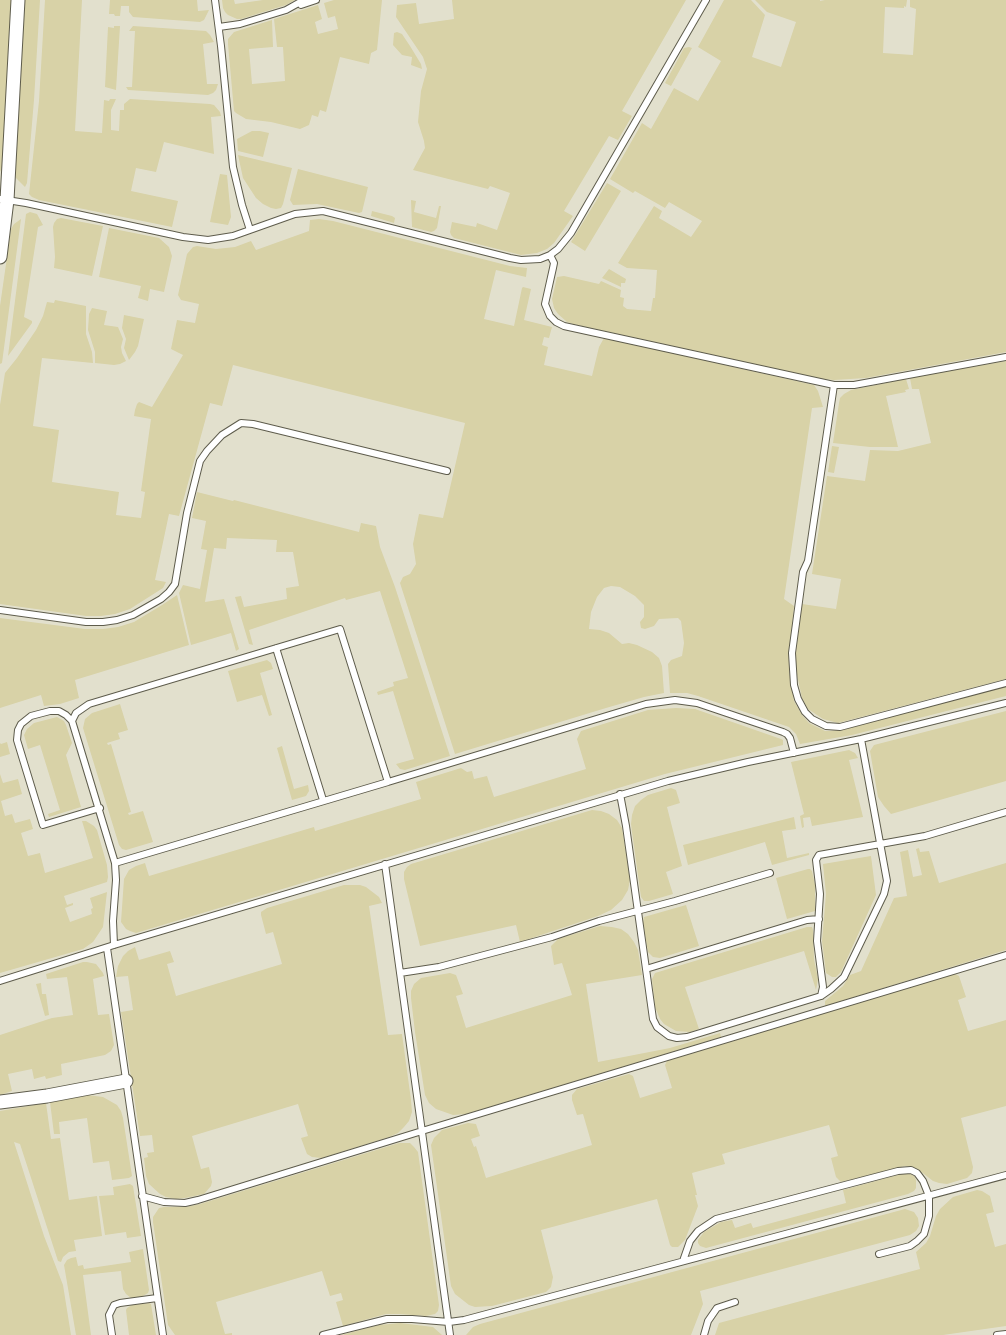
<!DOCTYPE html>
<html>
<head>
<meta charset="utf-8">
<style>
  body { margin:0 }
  canvas { display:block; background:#e2e0cd }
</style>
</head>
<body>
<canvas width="1006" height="1335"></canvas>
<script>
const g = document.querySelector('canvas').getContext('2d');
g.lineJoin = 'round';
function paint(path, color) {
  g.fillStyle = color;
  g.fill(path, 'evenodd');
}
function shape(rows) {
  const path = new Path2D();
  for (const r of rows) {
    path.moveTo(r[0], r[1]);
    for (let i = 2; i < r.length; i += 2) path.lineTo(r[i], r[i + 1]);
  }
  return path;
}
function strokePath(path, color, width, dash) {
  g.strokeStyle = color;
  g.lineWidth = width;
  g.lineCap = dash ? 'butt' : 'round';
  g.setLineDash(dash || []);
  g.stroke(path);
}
paint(shape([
  [0,0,12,0,3,165,0,172],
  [25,0,40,0,34,100,27,183,25,187,16,178,15,174],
  [45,0,82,0,75,131,102,133,104,100,109,101,110,99,116,99,111,110,111,130,119,131,120,110,124,110,124,104,130,99,210,104,214,105,220,112,221,116,211,117,214,154,164,142,156,172,136,168,131,191,178,201,172,227,39,200,32,197,29,194,39,101],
  [110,0,197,0,198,11,209,10,204,20,200,22,133,17,129,12,129,6,121,6,120,16,115,16,114,14,109,14],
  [222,0,234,0,235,4,263,0,295,0,286,5,241,19,237,19,228,15,225,12,223,8],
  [334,0,382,0,377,50,371,53,369,64,340,57,326,112,320,110,318,117,312,115,309,125,300,129,271,122,246,119,236,113,234,111,228,44,228,39,234,32,272,20,273,47,249,49,252,84,285,81,283,47,277,47,274,19,318,5,322,19,315,22,318,34,338,29,335,16,328,18,324,3],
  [452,0,686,0,622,111,632,116,618,140,609,136,564,211,573,216,554,243,547,249,537,253,521,255,454,238,451,235,450,232,452,222,476,227,477,223,497,230,510,193,490,186,488,189,413,170,425,148,424,141,418,122,421,91,427,69,423,57,396,17,397,5,416,3,419,24,454,19],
  [724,0,751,0,765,15,752,57,781,67,796,22,767,12,755,0,820,0,820,1,825,0,907,0,906,7,904,6,904,8,885,7,883,53,913,55,916,9,910,7,910,0,1006,0,1006,352,866,378,834,380,823,379,573,324,567,322,558,314,554,308,552,299,557,277,564,276,599,284,601,281,621,290,620,297,624,298,623,306,627,309,651,311,653,298,655,298,657,270,627,268,618,263,654,206,662,211,659,218,691,237,702,221,669,202,665,208,635,191,633,193,610,179,642,123,651,129,674,88,698,101,721,61,698,47],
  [114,26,120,26,116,90,105,87,108,27,114,28],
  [133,26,206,31,210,35,214,42,203,44,207,84,218,84,216,90,213,93,208,95,128,90,126,87,132,87,135,31,129,31],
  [397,32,402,34,410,46,421,64,422,69,411,65,412,57,402,55,393,45,394,33],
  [689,47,692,48,671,86,665,83,684,48],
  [252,131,260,131,269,133,263,157,238,151,237,139],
  [238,155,292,168,283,204,281,208,276,209,271,208,263,204,256,198,243,178],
  [298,169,368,187,362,212,359,213,317,204,293,205,290,200],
  [220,174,227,175,231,217,228,225,210,222],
  [607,183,621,191,585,251,571,242],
  [411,200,416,201,414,212,436,218,439,206,441,206,437,228,434,231,431,232,412,227],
  [372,211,392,216,395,218,394,223,371,216],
  [30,212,37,214,43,225,38,227,24,317,32,321,32,323,8,356,26,214],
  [61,218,103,226,92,276,54,268,55,257,53,227,54,223,57,219],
  [21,219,2,363,0,364,0,306,11,229,14,224],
  [319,219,333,221,510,266,527,268,526,277,496,270,484,319,514,326,522,288,523,287,531,289,524,320,552,327,549,338,544,337,542,345,548,347,544,365,592,376,599,347,604,338,814,385,818,391,823,407,812,408,784,599,794,606,789,654,789,671,794,701,802,715,809,723,825,731,830,731,840,730,1006,686,1006,696,852,735,800,744,796,734,789,727,698,696,687,693,670,693,668,664,671,660,682,656,684,643,681,621,678,618,659,619,654,626,645,629,641,628,640,622,644,617,644,605,635,596,620,587,611,586,604,588,597,597,591,612,589,629,600,630,609,633,622,644,629,643,637,645,652,652,659,658,662,666,664,693,644,697,606,708,455,754,400,583,403,577,410,574,416,564,413,544,419,514,443,518,465,423,233,365,222,406,210,403,179,516,169,514,155,580,166,582,163,588,130,609,115,614,101,616,86,616,0,604,0,405,5,373,17,358,36,330,43,316,47,302,54,303,55,300,86,306,86,334,92,352,93,363,42,358,33,426,59,430,52,482,119,492,116,515,141,518,145,492,141,491,151,419,134,416,135,410,137,404,139,402,152,407,183,355,171,349,177,320,195,323,199,304,181,300,178,295,187,254,193,247,197,246,216,249,235,247,251,241,256,250,309,231,310,220],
  [109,228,159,238,169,247,172,256,164,292,150,289,148,301,138,298,141,286,99,277],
  [609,269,626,279,625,283,621,283,621,287,602,278],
  [92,308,107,311,104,325,118,327,123,339,121,347,122,353,126,361,120,364,114,365,95,363,95,352,88,330,89,314],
  [124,315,144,319,138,346,135,352,129,360,124,348,126,339,122,328],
  [1006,361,1006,679,838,723,823,719,808,709,802,698,796,670,796,652,802,604,836,609,841,579,812,574,827,476,865,481,870,450,898,451,931,443,919,389,912,389,910,378],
  [906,379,909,389,905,390,906,392,886,396,898,447,870,447,833,443,839,403,840,398,844,394,851,390],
  [832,446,839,447,834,473,828,472],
  [197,492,233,501,234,500,359,532,361,523,376,526,380,547,395,587,450,756,405,770,400,769,396,764,414,759,393,691,378,695,377,692,394,686,393,682,408,678,380,591,346,600,345,598,249,630,253,645,249,644,235,597,241,596,244,607,287,599,286,588,299,586,293,552,276,552,277,540,227,538,226,549,214,548,205,602,224,599,239,649,236,651,231,633,191,645,179,593,183,585,200,589,207,550,201,549,206,521,192,518],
  [177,595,189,645,75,680,79,698,60,704,44,706,41,695,0,708,0,618,85,629,103,629,118,627,134,622,162,605],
  [267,660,271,663,273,669,260,673,272,715,269,716,262,695,237,702,228,671],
  [120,704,128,730,118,733,120,739,107,743,108,745,111,744,131,812,128,813,129,815,143,811,153,842,126,850,122,849,119,845,83,728,85,719,92,713],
  [676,708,695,709,781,739,783,740,783,745,665,774,136,933,130,931,126,929,121,922,124,879,129,870,136,866,145,863,149,876,314,827,315,831,421,799,416,782,461,768,467,772,472,771,474,779,487,776,494,797,586,769,577,739,581,731,648,710],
  [1006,711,1006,781,891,814,884,806,878,797,870,751,874,745],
  [57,717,64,721,66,725,72,743,66,755,81,807,49,817,48,814,60,810,40,745,28,749,24,735,27,729,34,723],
  [7,742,10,754,0,757,0,743,1,744],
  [282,746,294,789,308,785,309,791,306,796,292,800,277,748],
  [849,750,855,753,858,758,849,760,863,817,812,826,810,817,803,818,804,827,802,828,800,816,804,814,791,762],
  [0,774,3,783,18,779,22,794,1,801,5,816,12,814,15,823,30,819,33,829,21,833,28,856,40,853,45,873,93,858,82,821,86,821,94,826,97,830,107,865,108,877,107,882,64,896,67,905,73,903,73,905,65,908,70,922,92,914,91,909,93,908,90,898,107,892,103,927,93,942,83,949,0,973],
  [671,788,676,790,680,803,667,807,682,866,666,872,673,894,649,901,644,901,641,897,632,832,631,824,632,815,635,806,641,800,648,795],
  [592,810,601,811,609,814,617,820,622,828,630,880,628,890,622,900,611,910,598,916,520,942,516,925,420,946,404,879,404,872,407,867,411,864],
  [794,817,796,829,782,831,787,858,809,853,809,855,772,865,765,842,688,865,683,845],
  [919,848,920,852,929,851,939,883,1006,863,1006,950,825,1006,825,1001,843,986,850,975,861,971,894,898,907,896,900,852,908,850,913,877,922,875,916,849],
  [871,856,876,895,841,972,836,977,832,977,826,973,822,941,826,894,823,864],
  [808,869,810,869,812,871,815,885,815,911,787,919,776,878],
  [344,885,360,885,366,887,379,897,382,903,369,906,388,1035,402,1034,411,1100,412,1112,409,1121,404,1127,398,1133,389,1137,322,1158,312,1157,307,1154,301,1138,308,1136,298,1104,192,1136,201,1169,209,1167,212,1182,211,1186,204,1194,185,1198,176,1199,166,1197,160,1194,149,1184,146,1176,144,1158,148,1157,147,1153,154,1152,152,1135,140,1136,121,1012,133,1010,128,976,116,977,118,966,123,956,128,951,135,947,139,960,170,951,174,962,167,964,176,996,282,964,273,932,266,934,261,915,261,912,267,908],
  [686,905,699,946,660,958,653,957,648,952,643,922,644,917],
  [600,926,612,927,621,929,628,934,634,942,638,950,642,975,586,984,598,1062,670,1048,720,1033,721,1037,466,1114,453,1115,436,1109,429,1103,425,1095,415,1032,411,998,411,991,414,984,421,978,450,973,456,975,463,994,456,996,466,1028,572,995,562,963,554,965,551,946,558,939],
  [807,927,812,927,813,930,814,959,818,979,816,990,804,951,685,987,699,1029,690,1032,676,1031,664,1024,660,1019,655,1007,652,979,655,973],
  [83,962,87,962,96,964,103,973,104,976,93,979,98,1015,109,1014,114,1045,111,1051,105,1055,61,1064,62,1075,46,1079,45,1076,34,1079,32,1069,8,1074,12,1091,0,1095,0,1035,52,1018,73,1015,67,977,47,979,46,974],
  [955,974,959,976,966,997,958,1000,968,1031,1006,1020,1006,1106,961,1118,973,1167,972,1173,967,1178,947,1184,939,1183,933,1181,919,1170,913,1167,905,1166,841,1182,836,1177,831,1158,838,1156,829,1125,722,1154,725,1164,692,1173,697,1195,695,1195,698,1206,685,1240,678,1247,672,1247,670,1245,657,1199,541,1230,553,1277,551,1287,546,1292,492,1306,475,1307,469,1305,455,1294,451,1286,431,1145,434,1138,442,1130,468,1123,476,1124,480,1136,471,1139,474,1147,476,1146,486,1178,592,1145,583,1114,577,1115,572,1100,572,1095,577,1089,629,1074,633,1076,640,1098,672,1088,665,1065,667,1061],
  [41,983,42,994,46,994,49,1015,45,1016,36,984],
  [87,1095,103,1097,117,1105,121,1111,123,1118,132,1176,129,1178,112,1180,109,1161,93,1163,87,1118,59,1122,60,1134,54,1134,50,1102],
  [46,1103,51,1139,60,1138,69,1200,97,1196,102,1236,74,1240,76,1251,69,1252,63,1257,61,1262,58,1261,20,1144,14,1142,44,1236,63,1285,71,1335,0,1335,0,1111],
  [399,1143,410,1143,414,1147,418,1152,439,1305,438,1311,435,1314,426,1316,400,1314,386,1314,343,1326,336,1302,343,1300,341,1293,330,1296,322,1271,216,1302,225,1334,232,1333,232,1335,175,1335,168,1325,153,1222,153,1217,159,1208,164,1207,186,1207,200,1204],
  [905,1173,910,1174,914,1176,916,1180,916,1188,914,1191,908,1194,706,1248,700,1246,698,1243,698,1240,704,1232,721,1222,732,1220,735,1228,751,1223,753,1228,846,1203,843,1190],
  [130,1184,133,1186,141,1236,127,1238,126,1232,105,1235,99,1196,114,1195,113,1187],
  [977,1190,982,1191,990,1196,994,1212,986,1214,995,1247,1006,1244,1006,1326,943,1335,715,1335,719,1323,920,1269,916,1252,926,1243,930,1236,936,1216,940,1209,953,1197],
  [905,1209,914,1212,918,1218,919,1226,916,1231,910,1235,700,1291,703,1304,691,1335,466,1335,473,1327,480,1324],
  [143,1249,149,1290,148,1293,141,1297,131,1298,126,1294,123,1289,121,1271,83,1275,91,1335,76,1335,64,1265,67,1260,71,1258,76,1257,78,1266,83,1265,84,1269,131,1262,129,1252],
  [149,1303,151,1304,156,1335,129,1335,126,1310,127,1308,132,1305],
  [400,1323,433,1327,442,1335,341,1335,379,1325]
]), '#d8d2a7');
const lane = shape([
  [215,0,221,46,233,167,242,205,250,230],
  [301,5,316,0],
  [219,27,240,24,286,10,304,0],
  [0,199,26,203,183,237,208,240,233,236,295,214,323,211,510,258,521,260,540,259,550,255,558,249,571,233,706,0],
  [550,255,554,263,553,268,545,304,550,316,556,322,564,326,834,385,854,385,1006,357],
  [834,385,808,561,803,572,792,653,794,685,798,699,805,712,812,719,826,726,840,727,1006,683],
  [0,610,86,622,103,622,117,620,133,615,161,599,169,592,175,584,187,513,200,461,207,451,222,435,241,423,253,424,447,471],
  [276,648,323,800],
  [72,721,66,715,59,711,50,711,31,716,21,724,18,730,17,740,43,825,100,808],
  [388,782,646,704,675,700,697,703,783,732,787,734,790,738,794,753],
  [620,794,626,826,653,1019,657,1027,669,1036,677,1038,687,1037,821,996,831,989,844,977,884,894,887,881,861,739],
  [385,864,450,1335],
  [114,945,113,921,116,880,115,863,72,721,76,713,89,704,340,629,388,782,115,863],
  [107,948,163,1335],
  [646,969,807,920,819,919],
  [400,973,439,967,552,937,599,921,675,901,770,873],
  [0,981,114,945,668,781,748,762,861,739,1006,703],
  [821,996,823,987,817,941,820,894,816,860,819,855,925,836,1006,812],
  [142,1196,164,1202,185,1203,198,1200,422,1131,1006,955],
  [683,1261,690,1241,698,1231,716,1219,898,1171,911,1170,917,1173,923,1181,929,1196,929,1216,924,1234,917,1241,910,1246,879,1254],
  [112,1335,109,1315,114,1305,120,1303,157,1298],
  [323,1335,387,1319,412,1319,449,1322,464,1320,1006,1175],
  [704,1335,708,1321,717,1308,735,1302],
  [997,1335,1006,1334]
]);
const street = shape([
  [0,257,7,200,18,0],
  [0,1102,47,1096,126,1081]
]);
strokePath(lane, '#5e5c4c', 8);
strokePath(street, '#5e5c4c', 15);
strokePath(lane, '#fff', 6);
strokePath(street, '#fff', 13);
</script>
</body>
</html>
